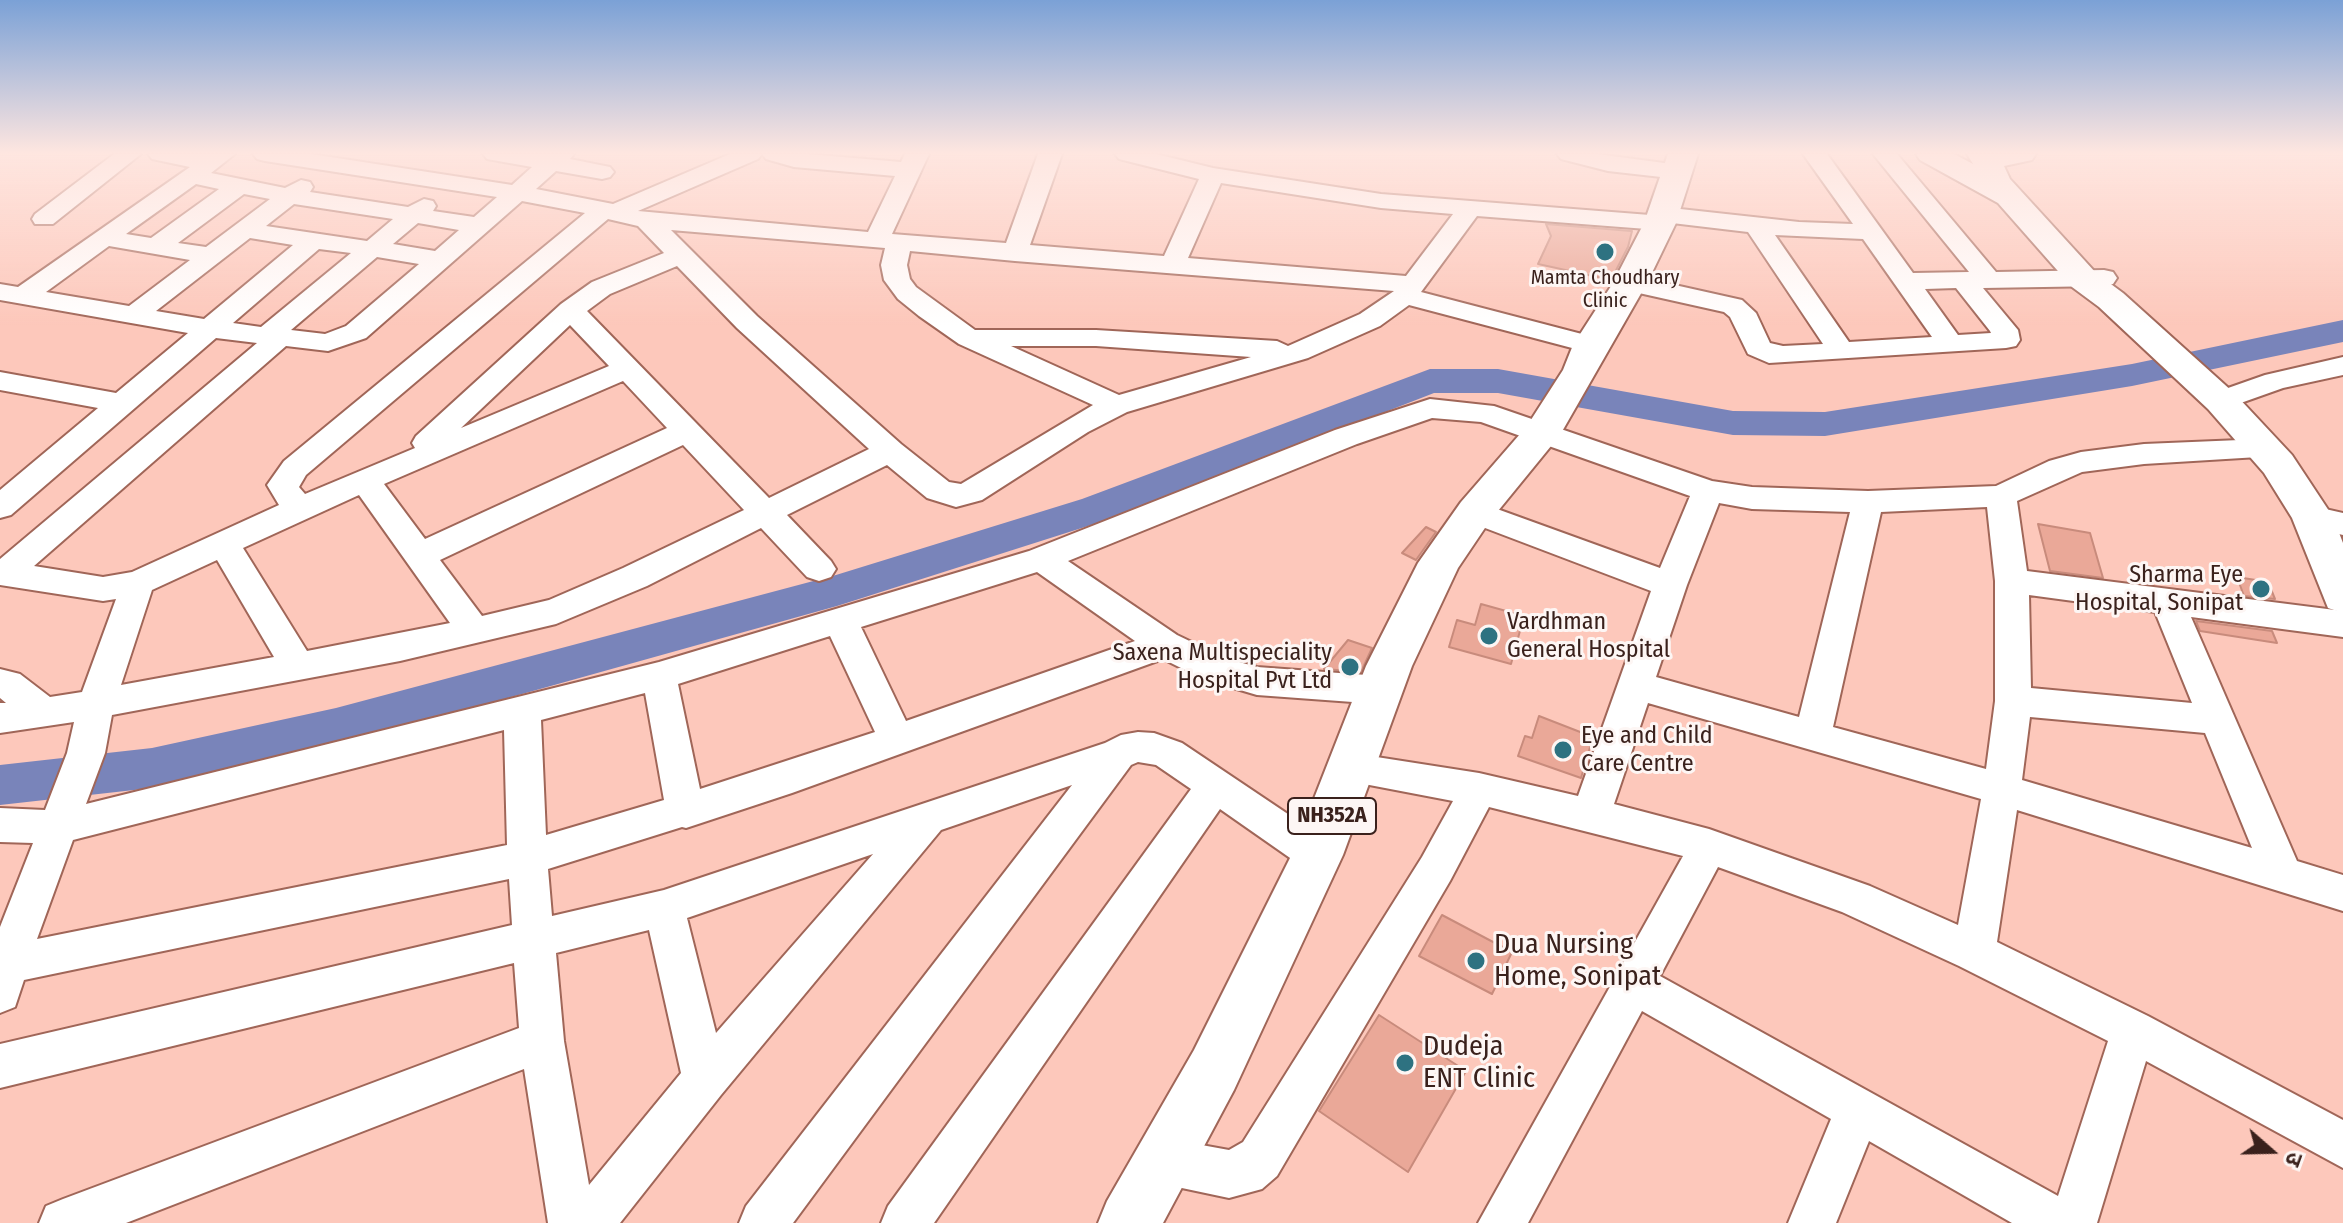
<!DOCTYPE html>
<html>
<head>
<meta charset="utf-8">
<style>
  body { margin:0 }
  #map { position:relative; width:2343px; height:1223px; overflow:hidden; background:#fdc8bb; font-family:"Fira Sans Condensed","Noto Sans Devanagari",sans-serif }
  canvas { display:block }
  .north { position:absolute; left:2231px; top:1111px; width:80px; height:80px; -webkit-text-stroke:6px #fdf6f4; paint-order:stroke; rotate:110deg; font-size:22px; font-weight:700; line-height:32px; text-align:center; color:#3a211c }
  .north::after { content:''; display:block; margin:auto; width:28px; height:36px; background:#3a211c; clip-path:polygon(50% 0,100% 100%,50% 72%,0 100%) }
</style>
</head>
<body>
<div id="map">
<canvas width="2343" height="1223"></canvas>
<div class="north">उ</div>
</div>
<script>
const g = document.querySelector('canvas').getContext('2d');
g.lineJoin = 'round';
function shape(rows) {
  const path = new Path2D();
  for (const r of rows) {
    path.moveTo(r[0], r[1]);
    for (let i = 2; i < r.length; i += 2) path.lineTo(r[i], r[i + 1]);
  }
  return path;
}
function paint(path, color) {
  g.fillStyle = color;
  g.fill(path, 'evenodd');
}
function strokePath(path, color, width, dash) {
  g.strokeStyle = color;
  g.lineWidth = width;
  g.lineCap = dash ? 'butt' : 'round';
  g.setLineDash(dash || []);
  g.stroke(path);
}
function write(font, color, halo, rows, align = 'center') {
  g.font = font + ' "Fira Sans Condensed",sans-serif';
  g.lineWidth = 6;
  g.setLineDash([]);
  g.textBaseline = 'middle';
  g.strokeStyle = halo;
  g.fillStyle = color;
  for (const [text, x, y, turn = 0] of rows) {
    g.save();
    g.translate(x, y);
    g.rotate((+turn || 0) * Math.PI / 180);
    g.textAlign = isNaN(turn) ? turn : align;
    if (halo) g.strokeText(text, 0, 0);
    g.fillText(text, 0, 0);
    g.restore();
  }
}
paint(shape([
  [2343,320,2343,342,2132,386,1825,436,1733,435,1498,393,1434,393,1110,519,837,606,336,746,152,788,0,805,0,765,152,748,336,708,836,575,1082,499,1430,369,1498,369,1733,411,1825,412,2132,364,2343,320]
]), '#7984ba');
const building = shape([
  [1546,224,1631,231,1632,231,1628,247,1611,280,1538,264,1551,236,1546,224],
  [2038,524,2090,533,2103,578,2050,571,2038,524],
  [1426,527,1436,532,1416,560,1402,553,1426,527],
  [2237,577,2268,582,2275,599,2244,596,2237,577],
  [1481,604,1524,616,1511,664,1449,647,1457,620,1475,625,1481,604],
  [2196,621,2272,631,2277,643,2200,631,2196,621],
  [1348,640,1372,648,1361,672,1324,669,1348,640],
  [1539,716,1593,737,1581,778,1518,756,1525,736,1532,738,1539,716],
  [1442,915,1512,952,1492,994,1419,956,1442,915],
  [1379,1015,1466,1071,1408,1172,1319,1111,1379,1015]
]);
paint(building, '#eaa898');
strokePath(building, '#c88b7c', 2);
const minor = shape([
  [114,154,141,154,53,224,35,224,32,219,35,214,114,154],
  [148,154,235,154,211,173,285,188,301,180,310,182,313,187,310,192,408,207,424,199,433,201,436,206,433,211,474,217,497,197,265,161,257,159,253,154,311,154,512,185,532,167,487,159,483,154,574,154,570,159,610,167,614,172,610,177,602,179,556,171,536,189,613,204,730,154,762,154,758,159,638,211,868,232,895,176,794,167,766,159,762,154,807,154,901,162,905,154,929,154,892,234,1006,243,1038,154,1062,154,1030,245,1164,256,1199,179,1119,159,1115,154,1156,154,1213,168,1381,194,1650,215,1653,209,1662,207,1799,222,1853,224,1803,154,1827,154,1913,273,1969,272,1873,154,1897,154,1996,272,2104,270,2113,272,2117,278,2113,284,2104,286,1983,288,2018,330,2020,340,2016,346,2006,348,1769,363,1748,354,1730,317,1724,312,1621,289,1617,283,1621,277,1630,275,1742,300,1756,313,1770,343,1783,346,1823,344,1748,232,1672,223,1669,228,1660,230,1477,216,1421,292,1601,339,1605,345,1601,351,1591,353,1409,305,1380,326,1308,358,1127,412,1088,432,982,500,956,507,927,498,887,465,787,515,831,561,836,569,831,577,819,581,807,577,761,528,647,586,556,624,400,661,112,715,105,753,86,804,659,662,1029,551,1335,430,1430,399,1494,406,1712,481,1752,487,1868,491,1996,486,2049,461,2081,452,2144,444,2264,439,2275,442,2279,449,2275,456,2144,464,2082,472,2017,501,2027,571,2343,611,2343,637,2191,617,2297,861,2343,875,2343,911,2017,810,1997,942,2148,1016,2343,1120,2343,1168,2146,1061,2097,1223,2012,1223,1869,1141,1836,1223,1788,1223,1831,1119,1642,1011,1528,1223,1478,1223,1683,856,1489,807,1450,881,1277,1176,1262,1189,1229,1198,1163,1184,1146,1178,1140,1161,1146,1144,1163,1138,1229,1150,1243,1142,1422,857,1453,801,1338,779,1332,768,1338,757,1351,753,1479,773,1578,796,1651,591,1464,520,1459,512,1464,504,1475,501,1660,568,1690,496,1481,422,1432,418,1357,444,1068,561,1177,635,1225,658,1257,667,1380,676,1393,680,1398,690,1393,700,1380,704,1257,695,1203,679,1163,659,792,793,686,828,682,827,548,869,552,916,664,890,1105,743,1121,735,1138,732,1154,733,1182,743,1331,843,1337,855,1331,867,1317,872,1303,867,1220,809,934,1223,881,1223,888,1206,1191,789,1156,765,1138,762,1131,765,793,1223,739,1223,746,1206,1072,785,941,830,721,1095,620,1223,548,1223,524,1069,126,1223,39,1223,46,1206,63,1199,519,1028,514,963,0,1088,0,1044,512,925,509,879,24,980,15,1007,0,1013,0,927,33,843,0,842,0,808,45,810,67,753,74,722,0,733,0,703,6,703,0,698,0,669,20,674,50,697,82,692,116,599,103,601,0,585,0,559,257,343,216,338,11,515,0,518,0,490,98,408,0,390,0,372,116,393,188,333,0,300,0,284,18,287,190,167,152,159,148,154],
  [1221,183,1381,208,1453,214,1406,276,1188,258,1221,183],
  [196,184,219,189,151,238,126,234,196,184],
  [244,194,270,199,206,247,178,243,244,194],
  [522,201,585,213,284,461,267,485,279,505,132,572,103,577,34,566,286,346,328,351,366,338,522,201],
  [294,204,393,219,367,241,266,226,294,204],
  [608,219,638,226,664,253,592,282,561,304,416,436,412,443,415,448,305,494,299,487,306,475,608,219],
  [418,223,459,230,435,251,393,244,418,223],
  [671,230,885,248,881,265,884,280,898,299,919,316,959,344,1093,405,961,484,949,482,901,444,757,316,671,230],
  [1775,235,1863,239,1932,337,1849,342,1775,235],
  [250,238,293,245,204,319,156,311,250,238],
  [109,246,190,260,129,306,46,292,109,246],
  [319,249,351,253,261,327,233,323,319,249],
  [910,251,1015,261,1394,291,1360,314,1288,346,1277,341,1096,330,975,330,916,287,910,279,907,265,910,251],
  [377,257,419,264,346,326,325,334,291,330,377,257],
  [677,266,737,328,869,449,769,498,587,311,610,294,677,266],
  [1956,288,1990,331,1991,333,1958,335,1925,289,1956,288],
  [570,325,609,366,461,428,570,325],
  [1011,346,1096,346,1251,357,1119,395,1011,346],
  [623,381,667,428,425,539,384,484,623,381],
  [683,445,744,510,623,568,549,600,482,616,440,560,683,445],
  [359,495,450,623,307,651,243,548,359,495],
  [1719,503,1752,509,1850,512,1799,717,1656,677,1687,585,1719,503],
  [1987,507,1995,581,1995,701,1986,769,1833,727,1881,512,1987,507],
  [217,560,274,657,121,685,152,590,217,560],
  [1037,572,1135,641,906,721,861,627,1037,572],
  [2029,595,2155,612,2192,703,2031,688,2029,595],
  [830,636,875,732,700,789,678,684,830,636],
  [645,693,664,800,546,835,541,720,645,693],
  [1648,703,1981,799,1958,925,1870,886,1709,829,1614,804,1648,703],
  [2030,717,2205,733,2252,848,2022,780,2030,717],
  [504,730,507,845,37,939,73,840,504,730],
  [873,854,716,1033,687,918,873,854],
  [1718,867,1842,912,1959,966,2108,1041,2058,1196,1660,976,1718,867],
  [649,930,681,1073,589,1185,564,1041,556,953,649,930],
  [1557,154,1597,154,1679,165,1687,167,1691,172,1687,177,1679,179,1608,171,1561,159,1557,154],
  [2343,357,2343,375,2283,388,2221,410,2211,408,2206,401,2211,394,2265,375,2343,357],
  [2312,506,2343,513,2343,535,2301,525,2296,517,2301,509,2312,506]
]);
const major = shape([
  [1916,154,1954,154,1973,164,1967,154,2036,154,2032,160,2004,166,2010,179,2096,273,2123,293,2234,393,2292,455,2333,517,2343,543,2343,613,2328,608,2292,518,2264,473,2208,409,2099,307,2072,287,1998,203,1920,160,1916,154]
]);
const highway = shape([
  [1668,154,1698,154,1676,223,1647,283,1560,435,1489,522,1458,568,1412,666,1343,855,1234,1090,1163,1223,1098,1223,1107,1201,1194,1050,1293,852,1366,666,1418,563,1461,502,1527,426,1563,370,1573,345,1613,283,1644,223,1668,154]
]);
strokePath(minor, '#a06658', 4);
strokePath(major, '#a06658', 4);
strokePath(highway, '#a06658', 4);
paint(minor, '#fff');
paint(major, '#fff');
paint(highway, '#fff');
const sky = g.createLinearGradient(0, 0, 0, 325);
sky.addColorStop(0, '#7ba1d6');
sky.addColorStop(0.47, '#fee6e0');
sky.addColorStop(1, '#fee6e000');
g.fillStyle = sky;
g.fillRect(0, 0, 2343, 325);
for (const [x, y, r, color] of [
  [1605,252,10,"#2e7281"],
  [2261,589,10,"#2e7281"],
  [1489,636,10,"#2e7281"],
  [1350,667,10,"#2e7281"],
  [1563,750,10,"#2e7281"],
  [1476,961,10,"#2e7281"],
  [1405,1063,10,"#2e7281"]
]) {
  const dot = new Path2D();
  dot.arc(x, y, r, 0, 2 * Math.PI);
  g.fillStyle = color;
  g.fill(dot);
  strokePath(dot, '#fdf6f4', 3);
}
write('20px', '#3a211c', '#fdf6f4', [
  ["Mamta Choudhary",1605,278],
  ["Clinic",1605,301]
]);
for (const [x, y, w] of [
  [1332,816,88]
]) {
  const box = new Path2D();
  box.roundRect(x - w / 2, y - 18, w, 36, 6);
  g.fillStyle = '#fdf6f4';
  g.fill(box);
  strokePath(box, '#3a211c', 2);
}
write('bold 22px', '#3a211c', null, [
  ["NH352A",1332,816]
]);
write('24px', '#3a211c', '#fdf6f4', [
  ["Sharma Eye",2243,575],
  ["Hospital, Sonipat",2243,603],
  ["Vardhman",1507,622,"left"],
  ["General Hospital",1507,650,"left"],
  ["Saxena Multispeciality",1332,653],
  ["Hospital Pvt Ltd",1332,681],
  ["Eye and Child",1581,736,"left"],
  ["Care Centre",1581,764,"left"]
], 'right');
write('28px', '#3a211c', '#fdf6f4', [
  ["Dua Nursing",1494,945],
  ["Home, Sonipat",1494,977],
  ["Dudeja",1423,1047],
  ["ENT Clinic",1423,1079]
], 'left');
</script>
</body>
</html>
